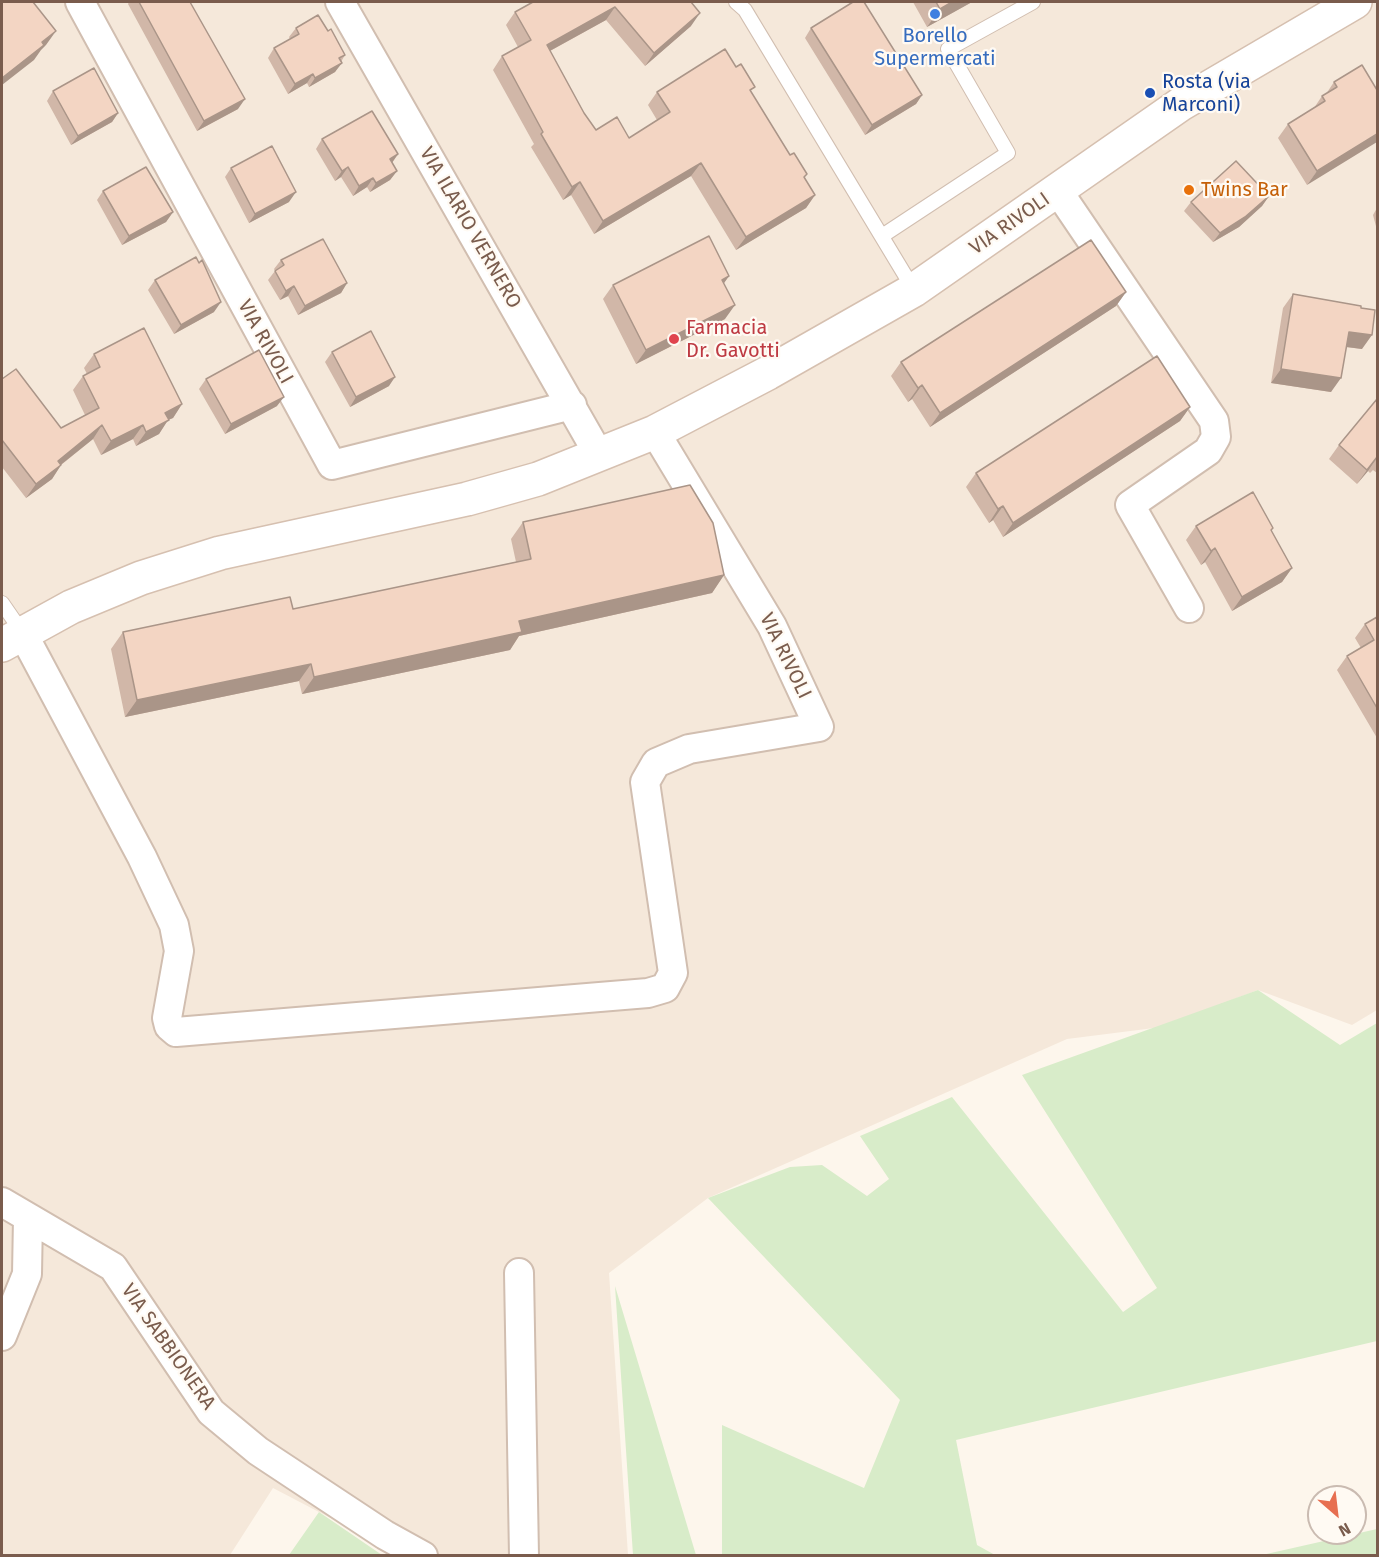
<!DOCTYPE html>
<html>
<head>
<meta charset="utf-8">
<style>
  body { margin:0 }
  #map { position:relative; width:1379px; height:1557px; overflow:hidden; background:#fdf6ec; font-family:"Fira Sans",sans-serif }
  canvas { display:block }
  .frame { position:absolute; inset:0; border:3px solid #7a5c4d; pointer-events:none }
  .north { position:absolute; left:1307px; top:1485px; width:60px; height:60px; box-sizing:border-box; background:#fffaf3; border:2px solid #cabbb1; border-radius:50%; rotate:152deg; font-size:16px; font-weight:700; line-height:24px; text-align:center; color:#7a5c4d }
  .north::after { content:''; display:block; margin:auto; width:21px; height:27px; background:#e76f51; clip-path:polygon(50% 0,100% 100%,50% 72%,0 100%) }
</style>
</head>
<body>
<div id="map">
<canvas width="1379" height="1557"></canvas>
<div class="frame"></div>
<div class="north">N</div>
</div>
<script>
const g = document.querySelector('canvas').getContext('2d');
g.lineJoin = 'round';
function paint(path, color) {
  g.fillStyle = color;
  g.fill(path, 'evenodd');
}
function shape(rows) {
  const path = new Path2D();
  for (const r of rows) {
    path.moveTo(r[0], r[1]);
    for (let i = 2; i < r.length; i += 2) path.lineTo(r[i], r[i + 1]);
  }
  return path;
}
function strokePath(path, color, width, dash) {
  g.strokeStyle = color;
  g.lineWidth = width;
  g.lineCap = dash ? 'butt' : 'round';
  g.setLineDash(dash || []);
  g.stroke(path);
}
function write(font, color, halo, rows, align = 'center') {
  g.font = font + ' "Fira Sans",sans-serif';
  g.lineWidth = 4.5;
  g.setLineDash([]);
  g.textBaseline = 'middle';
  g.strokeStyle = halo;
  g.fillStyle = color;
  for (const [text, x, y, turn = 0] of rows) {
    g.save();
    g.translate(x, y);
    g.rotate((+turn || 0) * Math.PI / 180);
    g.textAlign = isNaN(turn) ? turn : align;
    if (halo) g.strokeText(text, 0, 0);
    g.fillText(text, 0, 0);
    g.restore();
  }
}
paint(shape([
  [2,2,1377,2,1377,1010,1352,1025,1258,990,1162,1027,1067,1039,708,1198,609,1273,628,1555,397,1555,384,1546,273,1488,230,1555,2,1556]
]), '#f5e8da');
paint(shape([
  [1258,990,1340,1045,1377,1023,1377,1341,956,1440,977,1545,995,1555,722,1555,722,1425,864,1488,900,1400,708,1198,790,1167,822,1165,867,1196,889,1179,860,1136,952,1097,1123,1312,1157,1288,1022,1075],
  [615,1286,696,1555,633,1555],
  [319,1512,382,1555,289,1555],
  [1377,1529,1377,1555,1262,1555]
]), '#d8ecc9');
const lane = shape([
  [736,2,745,10,914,290],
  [882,236,1008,153,948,49,1033,2],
  [2,603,22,632]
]);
const street = shape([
  [80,2,332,465,572,405],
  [340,2,599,455],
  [1058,191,1214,421,1216,437,1208,451,1130,505,1189,608],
  [22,632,142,857,174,925,179,951,167,1018,169,1026,176,1032,648,993,665,988,673,973,645,782,656,763,689,749,819,727,772,626,655,432],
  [2,1202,113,1267,211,1412,258,1451,385,1535,423,1556],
  [519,1273,524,1556],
  [2,1336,27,1274,28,1218]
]);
const secondary = shape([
  [2,645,71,607,141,578,220,553,467,499,538,479,655,432,768,373,914,290,1181,104,1355,2]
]);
strokePath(lane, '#d1beb0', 16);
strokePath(street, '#d1beb0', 32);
strokePath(secondary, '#d6c0b0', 36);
strokePath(lane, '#fff', 14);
strokePath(street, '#fff', 28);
strokePath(secondary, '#fff', 33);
paint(shape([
  [129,2,190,2,238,109,197,131,128,4],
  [691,2,691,26,645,66,606,20,550,51,584,113,596,130,629,138,657,120,648,105,657,92,751,92,790,155,807,174,804,178,815,195,806,208,736,250,691,176,594,234,571,195,563,200,531,147,534,144,493,70,502,56,518,47,506,25,515,12],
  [913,2,972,2,927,27],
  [296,28,328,31,345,55,335,72,309,87,307,83,288,94,268,58,274,48,290,39,289,37],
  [811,28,922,95,916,104,865,135,805,38],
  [1334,82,1377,90,1307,185,1278,138,1288,124,1314,108,1322,96,1326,94],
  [53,91,118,113,112,122,71,145,47,101],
  [322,139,398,154,392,163,397,171,390,180,370,192,367,187,353,196,341,177,335,181,316,149],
  [231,168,289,202,249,223,225,177],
  [103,191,173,212,166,222,122,245,97,200],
  [1269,196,1262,206,1239,227,1213,242,1184,211,1191,202],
  [1377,208,1377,230,1373,215],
  [281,260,347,283,341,293,298,315,288,296,280,300,268,280,275,271,274,269],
  [729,276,724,283,725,319,636,364,603,299,613,285],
  [155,280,214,312,174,334,148,290],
  [1126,292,1116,306,930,427,912,399,908,402,891,376,901,362],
  [1293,294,1361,308,1362,349,1346,347,1331,392,1271,383,1283,308],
  [332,352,389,386,350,407,325,362],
  [94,354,182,404,173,418,168,420,159,434,136,446,133,439,101,455,93,439,61,465,52,479,26,498,2,467,2,379,61,428,85,415,73,390,83,376,87,374,84,368],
  [206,379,277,406,225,434,199,389],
  [1377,399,1377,473,1373,470,1370,473,1368,471,1357,484,1329,459,1339,445],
  [1190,407,1180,421,1003,537,993,520,989,523,966,487,976,473],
  [523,522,724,575,712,593,519,636,510,650,302,694,299,681,125,717,111,649,123,632,293,609,516,562,511,539],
  [1196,526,1271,531,1292,568,1282,582,1232,611,1205,562,1201,565,1186,540],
  [1377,617,1377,738,1337,670,1347,656,1361,648,1355,638,1365,624]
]), '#d1b7a8');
paint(shape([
  [952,2,972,2,927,27,940,9],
  [615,7,606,20,537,58,547,45],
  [700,13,691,26,645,66,654,53],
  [56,31,46,45,41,50,34,60,2,85,2,78,42,42],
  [342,63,335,72,309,87,315,78],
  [313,74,307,83,288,94,295,84],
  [922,95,916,104,865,135,872,125],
  [245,99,238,109,197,131,204,121],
  [118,113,112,122,71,145,78,136],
  [1377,134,1377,142,1307,185,1317,171],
  [398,154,391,164,390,159],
  [701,163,691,176,594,234,603,221],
  [348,167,341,177,335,181,342,171],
  [397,171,390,180,370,192,376,183],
  [373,178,367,187,353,196,359,186],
  [580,182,571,195,563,200,572,187],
  [296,192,289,202,249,223,255,214],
  [815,195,806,208,736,250,746,237],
  [1269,196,1262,206,1239,227,1213,242,1220,233],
  [173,212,166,222,122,245,129,236],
  [729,276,719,290,722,280],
  [347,283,341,293,298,315,305,306],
  [294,286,288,296,280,300,286,291],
  [1126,292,1116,306,930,427,940,413],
  [221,302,214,312,174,334,181,325],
  [735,305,725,319,636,364,646,350],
  [1349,332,1372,335,1362,349,1339,346],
  [1281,369,1341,378,1331,392,1271,383],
  [395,377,389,386,350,407,356,397],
  [922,385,912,399,908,402,918,388],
  [284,397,277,406,225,434,231,424],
  [182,404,173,418,168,420,159,434,136,446,146,432,165,413],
  [1190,407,1180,421,1003,537,1013,523],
  [102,425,93,439,48,475,58,461],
  [143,425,133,439,101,455,111,441],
  [1377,457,1368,471,1357,484,1367,470],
  [61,465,52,479,26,498,36,484],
  [1003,506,993,520,989,523,998,509],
  [1215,548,1205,562,1201,565,1211,551],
  [1292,568,1282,582,1232,611,1242,597],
  [724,575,712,593,519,636,510,650,302,694,314,677,519,621],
  [311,664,299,681,125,717,137,700]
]), '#aa9588');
const building = shape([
  [2,2,33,2,56,31,42,42,44,45,2,78,2,2],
  [139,2,190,2,245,99,204,121,139,2],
  [533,2,691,2,700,13,654,53,615,7,547,45,584,113,596,130,617,117,629,138,670,112,657,92,725,49,736,67,741,64,755,87,750,90,790,155,794,153,807,174,804,177,815,195,746,237,701,163,603,221,580,182,572,187,541,134,543,132,502,56,531,40,515,12,533,2],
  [853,2,864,2,922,95,872,125,811,28,853,2],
  [936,2,952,2,940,9,936,2],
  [318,15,328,31,331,29,345,55,339,58,342,63,315,78,313,74,295,84,274,48,299,34,296,28,318,15],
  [1362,65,1377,90,1377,134,1317,171,1288,124,1325,101,1322,96,1337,87,1334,82,1362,65],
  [94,68,118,113,78,136,53,91,94,68],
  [372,111,398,154,390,159,397,171,376,183,373,178,359,186,348,167,342,171,322,139,372,111],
  [272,146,296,192,255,214,231,168,272,146],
  [1236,161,1269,196,1245,217,1220,233,1191,202,1236,161],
  [146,167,173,212,129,236,103,191,146,167],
  [709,236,729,276,722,280,735,305,646,350,613,285,709,236],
  [323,239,347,283,305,306,294,286,286,291,275,271,284,265,281,260,323,239],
  [1091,240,1126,292,940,413,922,385,918,388,901,362,1091,240],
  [196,257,199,263,202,260,221,302,181,325,155,280,196,257],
  [1293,294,1361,306,1361,308,1375,310,1372,335,1349,332,1341,378,1281,369,1293,294],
  [144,328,182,404,165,413,169,420,146,432,143,425,111,441,102,425,58,461,61,465,36,484,2,440,2,379,16,369,61,428,99,408,83,376,100,367,94,354,144,328],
  [371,331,395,377,356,397,332,352,371,331],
  [259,350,284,397,231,424,206,379,259,350],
  [1157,356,1190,407,1013,523,1003,506,998,509,976,473,1157,356],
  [1377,399,1377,457,1367,470,1339,445,1377,399],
  [690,485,713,523,724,575,519,621,522,632,314,677,311,664,137,700,123,632,290,597,293,609,531,559,523,522,690,485],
  [1253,492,1273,528,1271,530,1292,568,1242,597,1215,548,1211,551,1196,526,1253,492],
  [1377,617,1377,708,1347,656,1374,640,1365,624,1377,617]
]);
paint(building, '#f3d5c3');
strokePath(building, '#aa9588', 1.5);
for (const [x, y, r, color] of [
  [935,14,6,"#3f7fe0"],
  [1150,93,6,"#1a4fb4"],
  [1189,190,6,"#e8710a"],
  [674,339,6,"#e0444e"]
]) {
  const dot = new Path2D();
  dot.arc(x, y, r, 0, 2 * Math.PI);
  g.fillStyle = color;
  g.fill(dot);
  strokePath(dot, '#fffaf3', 2);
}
write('20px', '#366cbe', '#fffaf3', [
  ["Borello",935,36],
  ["Supermercati",935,59]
]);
write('20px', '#164399', '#fffaf3', [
  ["Rosta (via",1162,82],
  ["Marconi)",1162,105]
], 'left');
write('20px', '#c56008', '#fffaf3', [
  ["Twins Bar",1201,190]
], 'left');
write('20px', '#7a5c4d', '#fffaf3', [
  ["VIA RIVOLI",1010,224,-35],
  ["VIA ILARIO VERNERO",470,228,60],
  ["VIA RIVOLI",265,342,61],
  ["VIA RIVOLI",785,656,64],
  ["VIA SABBIONERA",168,1347,55]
]);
write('20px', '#be3a42', '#fffaf3', [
  ["Farmacia",686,328],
  ["Dr. Gavotti",686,351]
], 'left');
</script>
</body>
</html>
